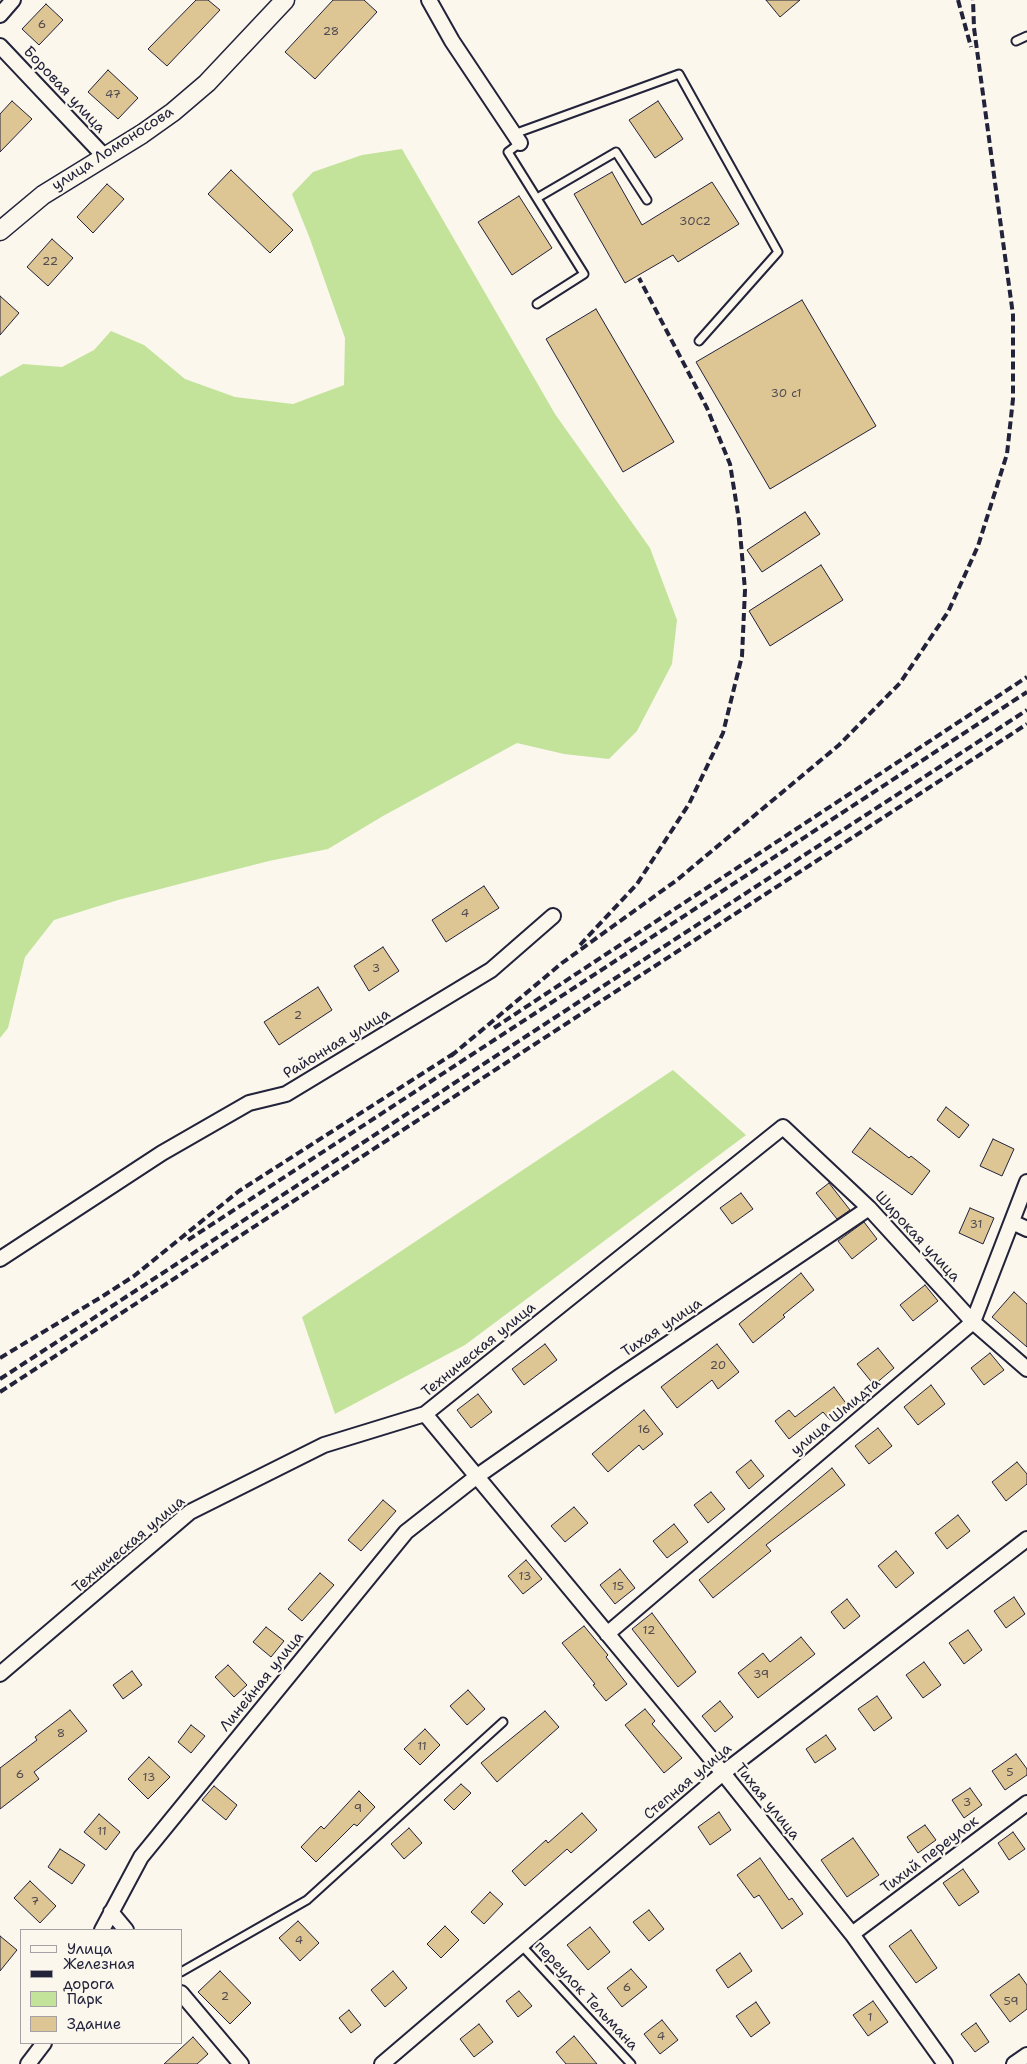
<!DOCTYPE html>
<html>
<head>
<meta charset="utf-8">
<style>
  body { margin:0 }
  #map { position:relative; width:1027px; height:2064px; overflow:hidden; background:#fbf7ec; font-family:"Shantell Sans",sans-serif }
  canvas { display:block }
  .legend { position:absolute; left:20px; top:1929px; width:162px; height:115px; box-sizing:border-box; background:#fbf7ec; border:1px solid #a4a2a5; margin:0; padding:6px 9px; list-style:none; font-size:15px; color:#22223b }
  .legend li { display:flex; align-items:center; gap:10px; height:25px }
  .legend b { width:25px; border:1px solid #a4a2a5 }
</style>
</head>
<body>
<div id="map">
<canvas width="1027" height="2064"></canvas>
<ul class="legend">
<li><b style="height:6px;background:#fbf7ec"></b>Улица</li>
<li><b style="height:6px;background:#22223b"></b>Железная дорога</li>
<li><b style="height:14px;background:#c3e39b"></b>Парк</li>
<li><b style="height:14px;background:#dec594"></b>Здание</li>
</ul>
</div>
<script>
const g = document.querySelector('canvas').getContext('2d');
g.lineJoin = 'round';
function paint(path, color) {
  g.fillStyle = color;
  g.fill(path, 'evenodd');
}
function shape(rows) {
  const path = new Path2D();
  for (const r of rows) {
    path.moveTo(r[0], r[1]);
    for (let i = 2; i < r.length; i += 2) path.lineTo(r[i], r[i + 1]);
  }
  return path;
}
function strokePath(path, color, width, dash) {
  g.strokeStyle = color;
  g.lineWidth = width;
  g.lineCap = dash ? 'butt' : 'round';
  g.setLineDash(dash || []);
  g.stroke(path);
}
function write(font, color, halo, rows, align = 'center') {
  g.font = font + ' "Shantell Sans",sans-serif';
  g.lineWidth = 4.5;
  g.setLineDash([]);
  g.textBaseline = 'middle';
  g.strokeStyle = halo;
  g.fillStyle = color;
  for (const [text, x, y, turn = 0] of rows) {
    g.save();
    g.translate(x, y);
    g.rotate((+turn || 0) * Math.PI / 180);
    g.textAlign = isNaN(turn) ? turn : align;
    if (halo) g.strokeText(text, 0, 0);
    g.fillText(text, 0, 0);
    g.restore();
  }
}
paint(shape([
  [402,149,555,414,650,548,677,620,672,664,637,731,609,759,564,754,517,743,383,816,328,849,269,861,214,875,118,900,54,920,25,957,8,1028,0,1038,0,377,23,364,62,367,94,350,111,331,144,345,185,379,235,397,293,404,344,385,345,338,310,239,292,194,313,172,362,155],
  [673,1070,746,1135,465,1345,335,1414,302,1317]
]), '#c3e39b');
const building = shape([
  [196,0,208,0,220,10,167,66,148,49,196,0],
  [333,0,364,0,377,12,315,79,285,52,333,0],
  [766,0,800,0,780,17,766,0],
  [46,4,63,20,39,45,22,29,46,4],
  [108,70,138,98,118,119,88,92,108,70],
  [12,101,32,119,0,152,0,114,12,101],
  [658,101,683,139,655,158,629,120,658,101],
  [231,170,293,230,270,253,208,194,231,170],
  [612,172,642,225,712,182,739,224,678,262,673,255,625,283,574,194,612,172],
  [107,184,124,199,93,233,77,217,107,184],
  [519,196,552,248,512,275,478,222,519,196],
  [52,239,73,258,48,286,27,267,52,239],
  [0,296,19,313,0,335,0,296],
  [802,300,876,426,770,489,696,362,802,300],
  [596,309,674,442,623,472,546,339,596,309],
  [805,512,820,534,762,572,747,550,805,512],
  [821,565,843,600,770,646,749,611,821,565],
  [484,886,499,908,446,942,432,920,484,886],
  [383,947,399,971,369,991,354,966,383,947],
  [318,987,332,1010,279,1045,264,1022,318,987],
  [946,1107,969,1125,959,1138,937,1120,946,1107],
  [870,1128,909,1158,911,1156,930,1171,912,1195,852,1152,870,1128],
  [993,1139,1014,1149,1002,1176,980,1166,993,1139],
  [829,1183,850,1210,837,1219,816,1193,829,1183],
  [741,1193,753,1209,732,1224,720,1208,741,1193],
  [970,1208,994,1218,983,1244,959,1233,970,1208],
  [864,1222,877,1239,852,1259,838,1241,864,1222],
  [801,1273,814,1290,783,1315,785,1317,753,1343,739,1324,801,1273],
  [925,1285,938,1301,913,1321,900,1305,925,1285],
  [1014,1292,1027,1304,1027,1347,992,1317,1014,1292],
  [545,1344,557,1360,524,1385,512,1369,545,1344],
  [717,1344,739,1372,718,1389,712,1380,677,1408,661,1387,717,1344],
  [878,1348,894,1368,874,1385,857,1364,878,1348],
  [990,1353,1004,1370,984,1385,971,1368,990,1353],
  [931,1385,945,1404,918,1425,904,1407,931,1385],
  [834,1387,848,1406,830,1420,823,1412,789,1439,775,1421,789,1410,795,1417,834,1387],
  [478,1394,492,1412,471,1428,457,1410,478,1394],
  [644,1410,663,1434,643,1450,639,1445,608,1472,592,1454,644,1410],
  [878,1428,892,1446,869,1464,855,1446,878,1428],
  [751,1460,764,1476,749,1489,736,1472,751,1460],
  [1017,1462,1027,1474,1027,1484,1006,1501,992,1482,1017,1462],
  [832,1468,845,1485,766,1545,771,1551,713,1598,699,1580,832,1468],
  [711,1492,725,1509,708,1523,694,1505,711,1492],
  [383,1500,396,1511,361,1551,348,1540,383,1500],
  [574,1507,588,1523,565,1542,551,1526,574,1507],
  [958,1515,970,1531,947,1549,935,1533,958,1515],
  [674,1524,688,1542,667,1558,653,1541,674,1524],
  [896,1551,914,1573,896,1588,878,1566,896,1551],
  [526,1560,542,1579,523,1594,508,1576,526,1560],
  [620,1569,635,1588,615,1604,600,1585,620,1569],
  [320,1573,334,1585,302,1621,288,1609,320,1573],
  [1014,1597,1025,1614,1006,1628,994,1611,1014,1597],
  [847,1599,860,1616,844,1629,831,1612,847,1599],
  [652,1613,696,1672,678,1687,632,1629,652,1613],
  [584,1626,608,1655,606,1657,627,1684,606,1701,593,1685,595,1684,562,1643,584,1626],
  [266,1627,284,1641,271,1657,253,1642,266,1627],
  [968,1630,982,1650,964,1664,949,1643,968,1630],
  [801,1637,815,1654,758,1698,738,1673,763,1653,770,1662,801,1637],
  [924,1662,941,1685,923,1698,906,1675,924,1662],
  [228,1665,247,1685,234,1697,215,1677,228,1665],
  [132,1671,142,1685,123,1699,113,1685,132,1671],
  [468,1690,485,1709,467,1725,450,1706,468,1690],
  [877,1696,892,1718,874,1731,858,1709,877,1696],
  [720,1701,733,1717,715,1732,702,1716,720,1701],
  [645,1709,655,1721,652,1724,682,1758,664,1773,625,1725,645,1709],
  [70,1710,87,1731,34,1772,39,1779,0,1809,0,1768,37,1740,35,1737,70,1710],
  [545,1711,559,1727,497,1782,481,1763,545,1711],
  [191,1725,205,1736,191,1753,178,1742,191,1725],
  [425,1729,440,1745,420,1765,404,1749,425,1729],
  [826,1735,836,1749,815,1763,806,1749,826,1735],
  [1016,1754,1027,1769,1027,1775,1005,1790,992,1771,1016,1754],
  [149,1757,170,1777,148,1799,128,1779,149,1757],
  [461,1784,471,1793,454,1810,444,1800,461,1784],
  [214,1786,237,1805,226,1820,202,1800,214,1786],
  [970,1788,982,1805,964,1818,952,1800,970,1788],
  [359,1791,375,1807,357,1826,354,1824,316,1862,301,1847,321,1826,324,1829,359,1791],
  [719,1812,731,1830,710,1845,698,1827,719,1812],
  [582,1813,597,1830,571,1853,567,1849,525,1886,512,1871,546,1840,548,1843,582,1813],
  [99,1814,120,1832,106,1850,84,1832,99,1814],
  [925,1825,936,1840,918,1853,907,1837,925,1825],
  [409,1828,422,1843,404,1859,391,1844,409,1828],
  [1013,1832,1025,1849,1009,1860,998,1843,1013,1832],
  [853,1838,879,1875,847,1897,821,1860,853,1838],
  [60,1849,85,1865,72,1884,48,1867,60,1849],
  [760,1858,789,1900,792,1898,803,1914,782,1929,759,1895,754,1898,737,1875,760,1858],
  [963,1869,979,1892,959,1906,943,1883,963,1869],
  [30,1881,56,1906,40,1923,14,1898,30,1881],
  [490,1892,503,1904,484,1924,471,1912,490,1892],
  [649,1910,664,1929,649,1941,633,1922,649,1910],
  [298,1921,319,1943,300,1961,279,1938,298,1921],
  [445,1926,459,1940,441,1958,427,1944,445,1926],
  [590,1927,610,1952,588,1970,567,1945,590,1927],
  [911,1930,937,1968,916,1983,889,1946,911,1930],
  [0,1936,17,1950,0,1971,0,1936],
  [740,1953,752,1971,728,1988,716,1970,740,1953],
  [631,1969,647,1987,622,2007,607,1988,631,1969],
  [220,1971,251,2003,230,2024,198,1992,220,1971],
  [393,1971,407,1988,385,2007,371,1990,393,1971],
  [1019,1974,1027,1985,1027,2009,1010,2022,990,1995,1019,1974],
  [519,1991,532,2006,518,2017,506,2001,519,1991],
  [873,2001,888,2022,868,2036,853,2015,873,2001],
  [756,2002,770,2023,751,2037,736,2016,756,2002],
  [349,2010,361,2025,351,2033,339,2018,349,2010],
  [662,2020,678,2040,660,2054,644,2034,662,2020],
  [976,2023,989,2042,975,2052,961,2034,976,2023],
  [479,2024,493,2042,474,2057,460,2039,479,2024],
  [574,2036,597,2064,566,2064,556,2052,574,2036],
  [193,2037,208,2054,197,2064,164,2064,193,2037]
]);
paint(building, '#dec594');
strokePath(building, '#22223b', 1);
const service = shape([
  [1016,41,1027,36],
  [514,134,679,74,778,252,699,341],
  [520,143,508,152,584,274,537,304],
  [537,198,616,152,647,200],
  [522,1946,631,2064],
  [181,1972,307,1900,503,1722]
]);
const minor = shape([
  [429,0,452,41,520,143],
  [0,15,13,0],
  [0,46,104,156],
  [1012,1222,1027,1229],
  [0,1259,162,1153,249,1103,286,1094,491,970,553,916],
  [425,1414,723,1773,852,1934,945,2064],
  [607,1634,973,1322,1027,1182],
  [0,1674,190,1512,324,1445,425,1414,783,1127,869,1208,973,1322,1027,1369],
  [111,1912,126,1930],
  [102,1930,141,1857,406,1532,476,1477,619,1377,869,1208],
  [852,1934,1027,1803],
  [181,1993,241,2064],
  [28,2064,44,2043],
  [382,2064,723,1773,1027,1539],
  [1014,2064,1027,2055]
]);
const tertiary = shape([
  [0,231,43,195,142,134,173,112,207,83,285,0]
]);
strokePath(service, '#22223b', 11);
strokePath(minor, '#22223b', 18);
strokePath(tertiary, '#22223b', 21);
strokePath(service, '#fbf7ec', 7);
strokePath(minor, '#fbf7ec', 14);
strokePath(tertiary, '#fbf7ec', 18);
strokePath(shape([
  [958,0,971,47],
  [580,945,637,884,689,804,723,733,742,656,745,590,739,520,730,464,707,408,639,278],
  [494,1028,1027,677],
  [451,1056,562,963,677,880,839,745,900,683,948,612,978,546,1007,454,1013,399,1013,315,974,28,973,0],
  [188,1240,1027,692],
  [0,1358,103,1296,134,1276,239,1191,456,1052],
  [0,1379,1027,710],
  [0,1392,1027,724]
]), '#22223b', 4, [8, 4]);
write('12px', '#514b51', null, [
  ["6",42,25],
  ["28",331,32],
  ["47",113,95],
  ["30С2",695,222],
  ["22",50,262],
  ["30 с1",786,394],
  ["4",465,914],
  ["3",376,969],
  ["2",298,1016],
  ["31",976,1225],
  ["20",718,1366],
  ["16",644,1430],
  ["13",525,1577],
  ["15",618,1587],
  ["12",649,1631],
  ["39",761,1675],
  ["8",61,1734],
  ["11",422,1747],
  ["5",1010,1773],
  ["6",20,1775],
  ["13",149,1778],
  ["3",967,1803],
  ["9",358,1809],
  ["11",102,1832],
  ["7",35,1902],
  ["4",299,1941],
  ["6",627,1988],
  ["2",225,1997],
  ["59",1011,2002],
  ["1",870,2018],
  ["4",661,2037]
]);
write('15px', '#22223b', '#fbf7ec', [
  ["Боровая улица",64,90,47],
  ["улица Ломоносова",113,149,-33],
  ["Районная улица",337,1044,-31],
  ["Широкая улица",917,1237,47],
  ["Тихая улица",662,1328,-34],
  ["Техническая улица",479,1350,-39],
  ["улица Шмидта",836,1417,-40],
  ["Техническая улица",129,1545,-40],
  ["Линейная улица",262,1682,-51],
  ["Степная улица",688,1782,-40],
  ["Тихая улица",767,1802,51],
  ["Тихий переулок",930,1855,-37],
  ["переулок Тельмана",586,1996,47]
]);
</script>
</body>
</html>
